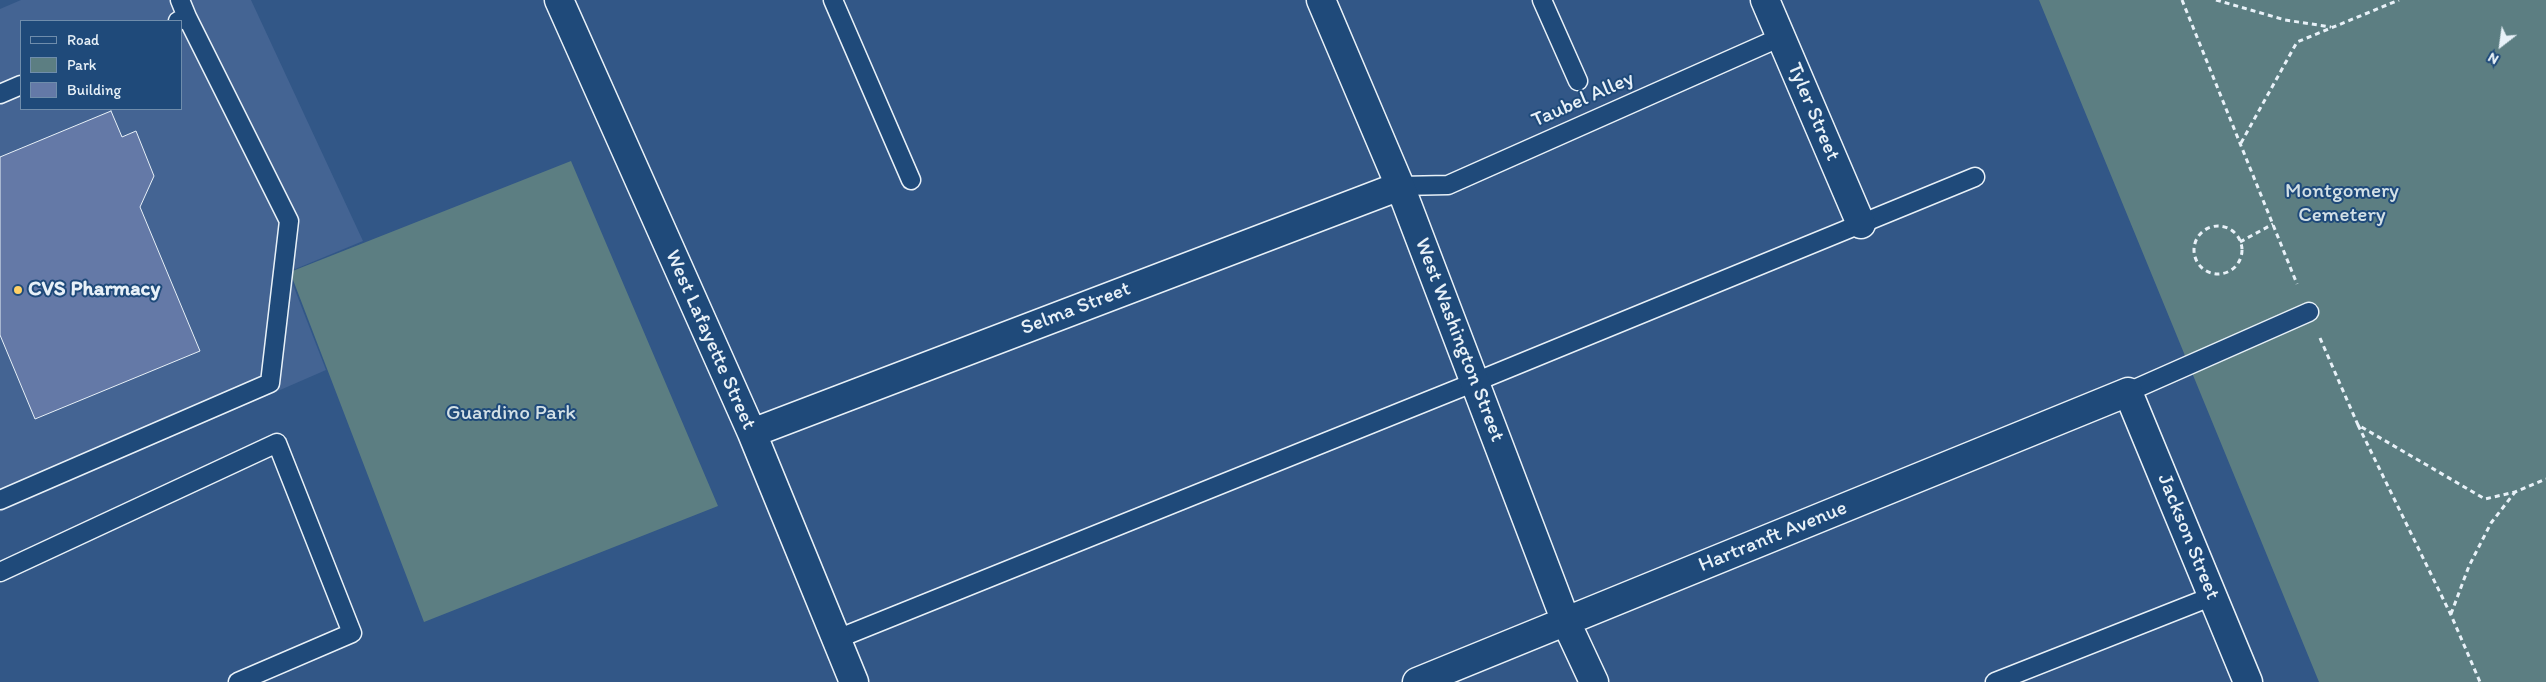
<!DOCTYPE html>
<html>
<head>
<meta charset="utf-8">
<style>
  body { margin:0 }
  #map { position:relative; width:2546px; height:682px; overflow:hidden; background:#325787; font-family:Itim,sans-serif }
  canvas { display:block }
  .legend { position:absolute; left:20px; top:20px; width:162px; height:90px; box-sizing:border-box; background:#1f4a7a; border:1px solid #6f8dac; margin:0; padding:6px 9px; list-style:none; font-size:15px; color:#e8f1f8 }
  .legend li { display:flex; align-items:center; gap:10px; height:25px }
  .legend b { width:25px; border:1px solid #6f8dac }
  .north { position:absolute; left:2476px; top:20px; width:50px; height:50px; -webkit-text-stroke:4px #1f4a7a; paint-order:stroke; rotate:210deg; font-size:14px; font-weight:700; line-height:20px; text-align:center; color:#e8f1f8 }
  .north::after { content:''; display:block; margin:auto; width:18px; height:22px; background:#e8f1f8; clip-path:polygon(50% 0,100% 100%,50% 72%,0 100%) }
</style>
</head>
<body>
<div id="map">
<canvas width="2546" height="682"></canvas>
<ul class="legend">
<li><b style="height:6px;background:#1f4a7a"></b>Road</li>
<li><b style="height:14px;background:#5c7e82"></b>Park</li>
<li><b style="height:14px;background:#6479a7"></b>Building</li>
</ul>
<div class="north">N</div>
</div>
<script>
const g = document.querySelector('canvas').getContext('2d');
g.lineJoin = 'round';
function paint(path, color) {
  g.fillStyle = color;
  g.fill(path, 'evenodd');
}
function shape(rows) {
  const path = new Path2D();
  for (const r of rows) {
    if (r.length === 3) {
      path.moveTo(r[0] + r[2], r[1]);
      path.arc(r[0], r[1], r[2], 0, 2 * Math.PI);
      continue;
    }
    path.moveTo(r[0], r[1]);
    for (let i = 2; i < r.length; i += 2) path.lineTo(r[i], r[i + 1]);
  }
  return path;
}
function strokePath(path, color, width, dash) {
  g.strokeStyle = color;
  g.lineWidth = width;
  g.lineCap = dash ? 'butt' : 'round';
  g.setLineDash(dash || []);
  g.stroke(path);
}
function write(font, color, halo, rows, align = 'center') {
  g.font = font + ' Itim,sans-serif';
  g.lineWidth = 4;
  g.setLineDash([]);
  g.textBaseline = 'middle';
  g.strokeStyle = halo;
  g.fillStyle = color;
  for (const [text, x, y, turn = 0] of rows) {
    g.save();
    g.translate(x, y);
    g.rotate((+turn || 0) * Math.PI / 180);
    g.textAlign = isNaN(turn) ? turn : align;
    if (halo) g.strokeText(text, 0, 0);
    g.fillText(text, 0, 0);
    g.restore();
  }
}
paint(shape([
  [21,0,251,0,363,241,288,272,326,370,0,512,0,9],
  [21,21,181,21,181,109,21,109]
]), '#446493');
paint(shape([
  [2039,0,2546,0,2546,682,2319,682],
  [571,161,718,506,424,622,290,272]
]), '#5c7e82');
const building = shape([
  [111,111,122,137,136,131,154,176,140,207,200,351,35,419,0,335,0,157,111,111]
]);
paint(building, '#6479a7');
strokePath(building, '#e8f1f8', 1);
const service = shape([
  [180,0,187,17],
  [833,0,911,180],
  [1542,0,1578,81],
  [0,94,21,85],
  [1400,186,1448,185,1781,37],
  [2128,392,2309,312],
  [0,500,270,383,289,221,187,17,178,21],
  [0,572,277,443,352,633,238,682],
  [837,639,1475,382,1975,177],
  [1995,682,2213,596]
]);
const minor = shape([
  [559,0,752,433,854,682],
  [1321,0,1400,186,1566,622,1594,682],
  [1765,0,1861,224],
  [752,433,1400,186],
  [1417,682,2128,392,2248,682]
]);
strokePath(service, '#e8f1f8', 21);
strokePath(minor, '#e8f1f8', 31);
strokePath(shape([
  [2182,0,2297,284],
  [2216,0,2285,20,2331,27],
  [2241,143,2297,42,2399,0],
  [2218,250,24],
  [2240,242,2273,224],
  [2320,338,2358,425,2485,499,2515,492,2546,479],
  [2358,425,2451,615,2480,682],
  [2451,614,2469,566,2491,523,2515,492]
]), '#e8f1f8', 3, [5, 4]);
strokePath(service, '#1f4a7a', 18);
strokePath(minor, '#1f4a7a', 28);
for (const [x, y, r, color] of [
  [18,290,5,"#ffd166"]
]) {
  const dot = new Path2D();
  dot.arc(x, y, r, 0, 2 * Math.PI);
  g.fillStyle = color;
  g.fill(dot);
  strokePath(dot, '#1f4a7a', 2);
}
write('21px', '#e8f1f8', '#1f4a7a', [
  ["Taubel Alley",1583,100,-24],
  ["Tyler Street",1813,112,67],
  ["Selma Street",1076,309,-21],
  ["West Lafayette Street",710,340,66],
  ["West Washington Street",1459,340,69],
  ["Hartranft Avenue",1773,537,-22],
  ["Jackson Street",2188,537,68]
]);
write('21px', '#d3e0e6', '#1f4a7a', [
  ["Montgomery",2342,192],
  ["Cemetery",2342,216],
  ["Guardino Park",511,414]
]);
write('bold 21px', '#e8f1f8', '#1f4a7a', [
  ["CVS Pharmacy",28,290]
], 'left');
</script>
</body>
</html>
